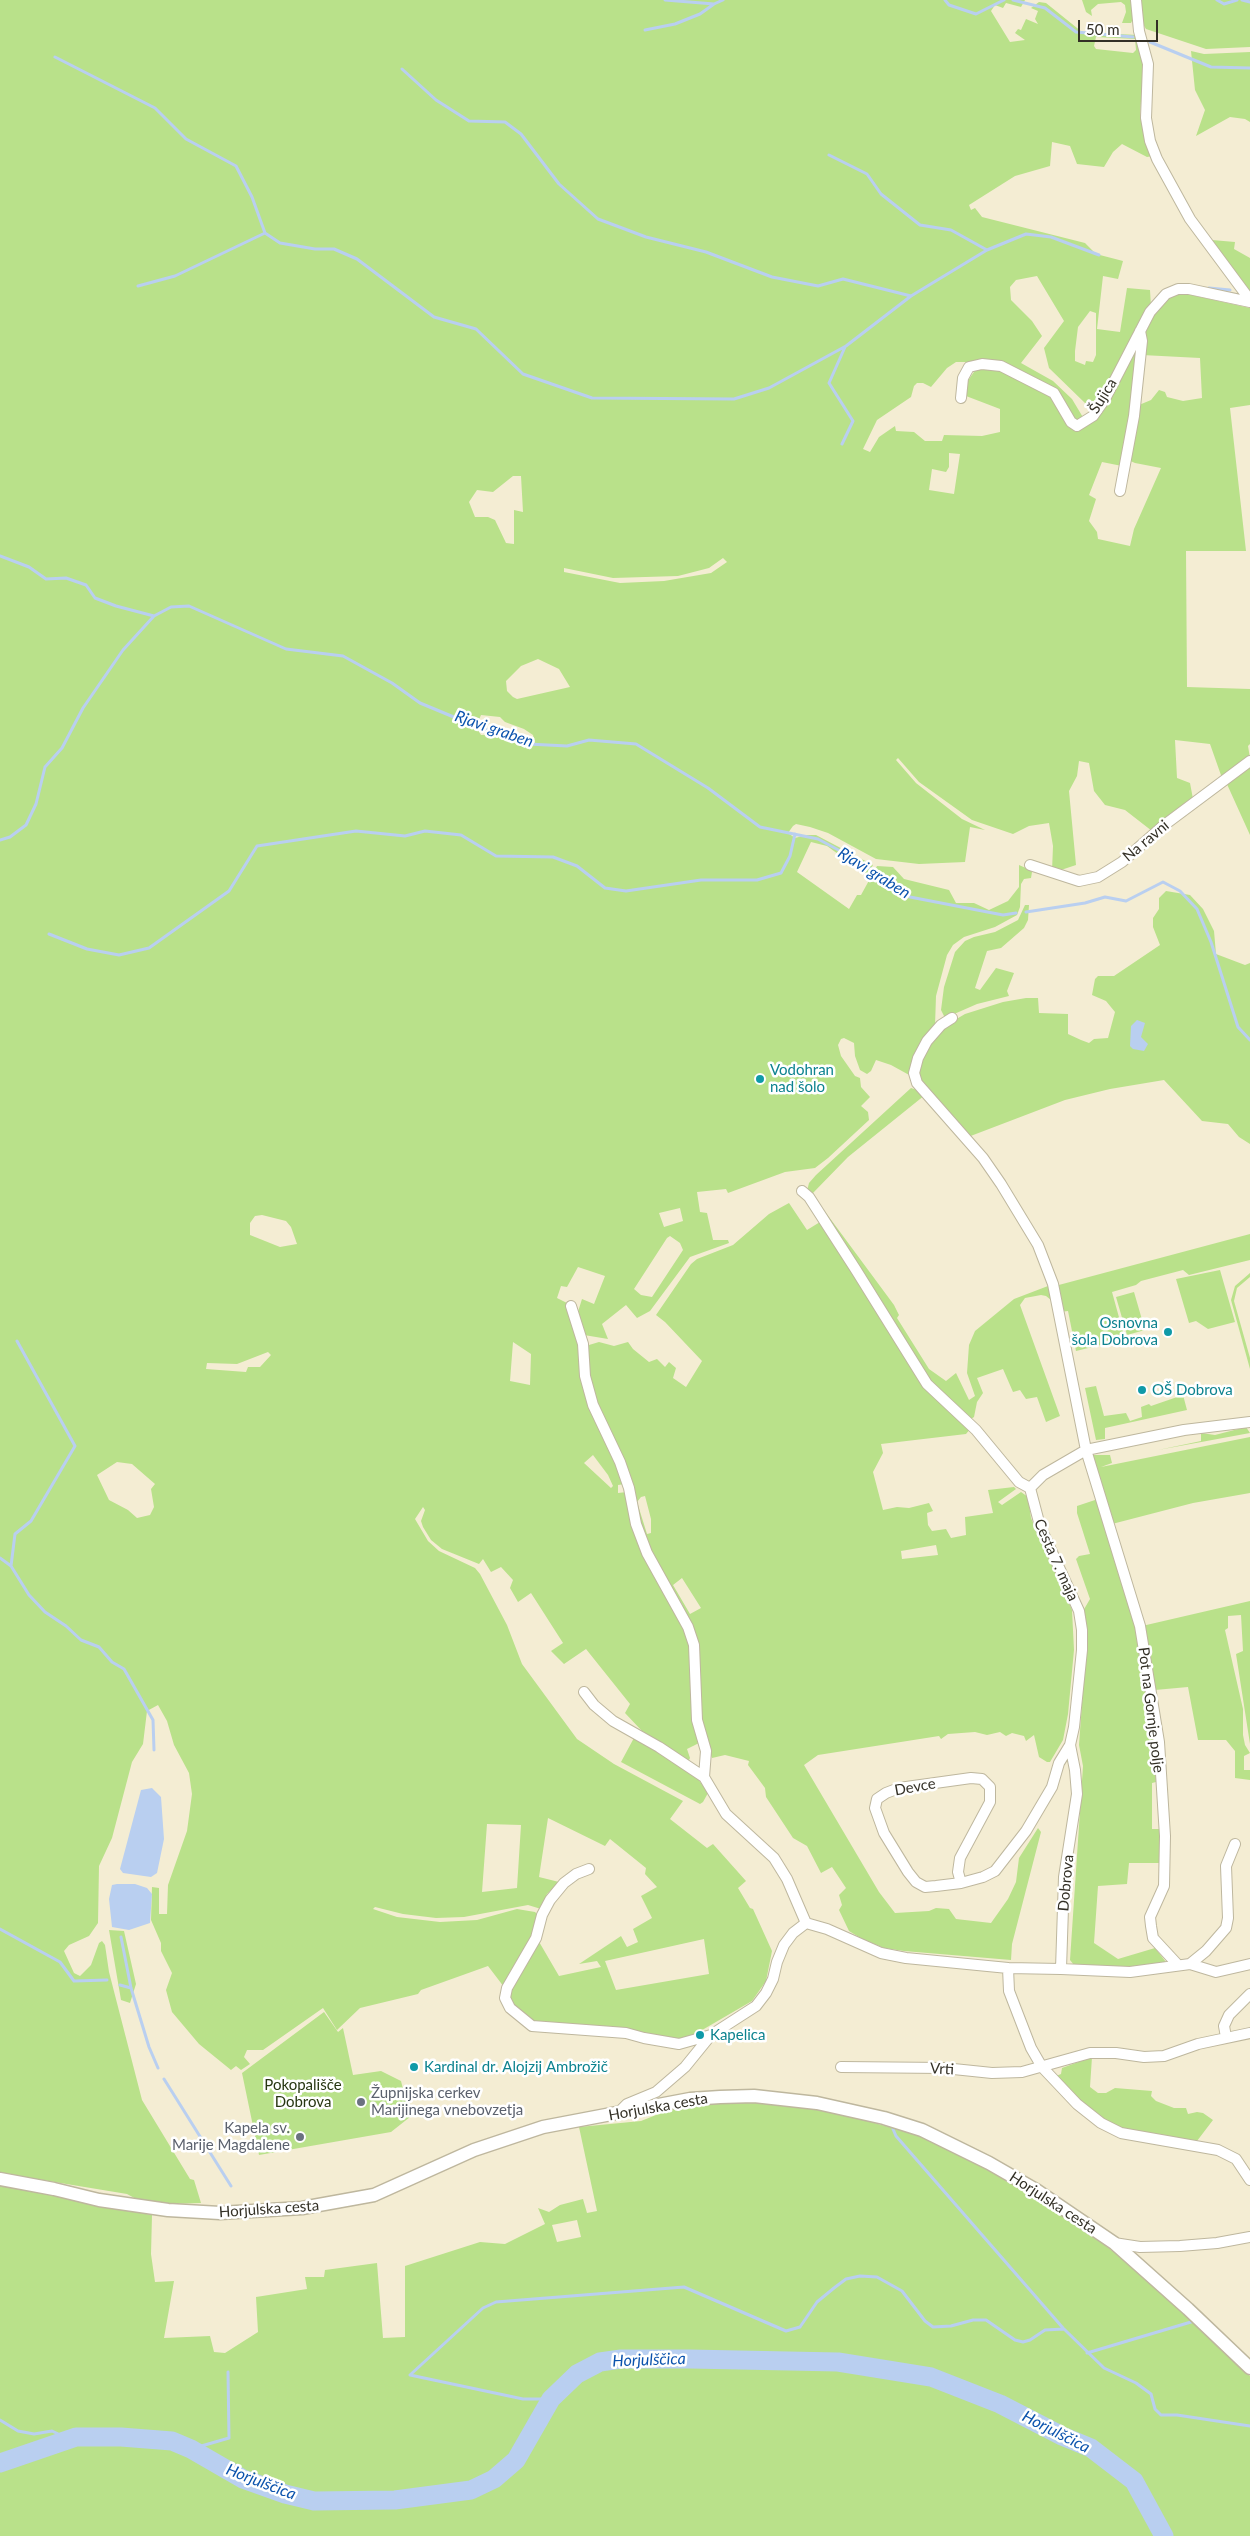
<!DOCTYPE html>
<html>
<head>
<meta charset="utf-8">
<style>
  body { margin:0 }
  #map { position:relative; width:1250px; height:2536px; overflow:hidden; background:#f4edd3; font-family:Lato,sans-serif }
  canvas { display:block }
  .scale { position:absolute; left:1078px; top:20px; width:80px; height:22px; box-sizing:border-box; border:2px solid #333026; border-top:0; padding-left:6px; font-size:15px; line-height:18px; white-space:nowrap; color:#333026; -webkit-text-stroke:4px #fff; paint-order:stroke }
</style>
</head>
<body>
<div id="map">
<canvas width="1250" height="2536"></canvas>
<div class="scale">50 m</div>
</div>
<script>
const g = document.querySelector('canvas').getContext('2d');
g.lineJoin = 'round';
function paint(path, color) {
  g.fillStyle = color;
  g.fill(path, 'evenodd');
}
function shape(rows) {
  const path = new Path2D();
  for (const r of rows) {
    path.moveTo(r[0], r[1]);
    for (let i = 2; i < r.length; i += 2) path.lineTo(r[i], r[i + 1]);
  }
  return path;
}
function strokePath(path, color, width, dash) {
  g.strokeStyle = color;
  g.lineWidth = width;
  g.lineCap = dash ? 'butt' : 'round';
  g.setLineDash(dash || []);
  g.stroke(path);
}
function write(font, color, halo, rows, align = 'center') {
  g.font = font + ' Lato,sans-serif';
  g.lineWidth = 5;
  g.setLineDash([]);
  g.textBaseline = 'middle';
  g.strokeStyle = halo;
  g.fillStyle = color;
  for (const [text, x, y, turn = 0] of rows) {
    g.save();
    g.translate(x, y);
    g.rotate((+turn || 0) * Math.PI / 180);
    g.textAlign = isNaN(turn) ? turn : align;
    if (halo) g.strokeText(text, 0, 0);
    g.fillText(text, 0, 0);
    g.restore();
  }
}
paint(shape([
  [0,0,1025,0,1021,7,1006,3,1003,8,995,5,991,11,1010,42,1025,40,1015,33,1018,29,1021,30,1026,19,1038,24,1035,19,1038,11,1031,8,1039,2,1046,3,1082,32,1137,35,1144,62,1140,114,1143,128,1153,156,1147,157,1122,144,1113,152,1104,167,1077,164,1070,146,1052,142,1050,166,1015,176,969,205,971,210,975,208,982,217,1085,243,1096,254,1123,261,1118,279,1103,276,1097,329,1120,332,1127,288,1150,290,1151,307,1099,400,1092,406,1086,404,1049,368,1044,348,1064,321,1037,276,1016,280,1010,287,1011,300,1032,321,1042,336,1021,363,1053,381,1072,399,1084,419,1076,422,1050,385,1003,362,956,362,947,368,931,387,923,383,917,383,914,386,911,397,877,420,863,449,870,452,879,437,895,426,896,431,914,432,925,441,942,441,944,435,982,436,1000,432,1000,409,966,396,967,382,976,369,994,368,1049,393,1078,430,1082,429,1094,420,1138,341,1131,414,1122,466,1102,462,1089,495,1096,499,1089,521,1097,532,1098,539,1130,546,1134,529,1161,468,1135,463,1128,460,1139,405,1151,400,1159,390,1165,392,1167,397,1183,401,1202,398,1200,358,1142,355,1144,334,1159,304,1178,292,1250,308,1250,405,1230,408,1246,551,1186,551,1187,687,1250,689,1250,744,1248,746,1250,758,1222,778,1210,744,1175,740,1177,778,1190,783,1193,799,1152,831,1125,810,1105,805,1094,791,1089,763,1079,761,1077,776,1069,791,1076,865,1061,870,1052,871,1053,846,1049,823,1029,826,1013,834,972,820,919,782,898,758,896,760,916,783,962,819,985,830,970,827,965,862,919,864,876,859,828,833,810,827,796,824,793,826,788,833,795,838,806,835,816,835,873,865,867,875,827,846,811,842,797,872,849,909,857,895,861,895,877,866,893,867,904,879,949,890,956,903,974,903,989,910,1008,901,1019,887,1019,865,1028,869,1032,872,1031,878,1024,879,1021,884,1020,907,1017,915,995,927,964,937,953,945,947,955,936,996,935,1026,911,1076,891,1065,876,1060,871,1071,867,1074,860,1070,855,1056,854,1043,844,1038,841,1039,838,1045,841,1056,855,1076,860,1078,861,1087,870,1097,861,1106,868,1112,869,1120,828,1158,815,1168,785,1172,728,1193,726,1189,697,1192,700,1212,707,1213,713,1240,728,1240,729,1243,690,1257,650,1311,637,1318,626,1305,602,1324,608,1339,584,1335,577,1315,582,1299,594,1304,605,1276,578,1267,567,1287,561,1286,557,1298,567,1303,578,1345,579,1364,625,1484,618,1485,618,1493,627,1492,630,1510,681,1620,692,1649,699,1743,687,1749,690,1758,688,1762,642,1731,625,1713,630,1704,586,1649,564,1664,551,1651,563,1643,531,1593,518,1602,510,1588,513,1580,501,1567,491,1572,483,1559,479,1564,442,1549,431,1540,423,1527,421,1521,425,1510,423,1507,415,1519,428,1541,439,1551,475,1568,480,1574,507,1625,522,1664,577,1739,614,1764,683,1801,670,1819,707,1848,713,1844,746,1881,738,1888,750,1908,753,1909,772,1951,766,1981,752,2001,685,2040,538,2023,515,2011,508,1993,538,1940,559,1976,601,1967,597,1961,579,1964,621,1936,627,1947,638,1942,633,1929,652,1918,641,1896,657,1887,645,1874,646,1868,610,1839,605,1846,548,1818,539,1877,559,1882,547,1894,541,1909,528,1905,464,1917,436,1918,403,1914,375,1907,373,1909,397,1917,440,1922,477,1920,517,1909,535,1912,538,1915,532,1939,504,1987,488,1966,421,1990,418,1994,360,2008,337,2030,323,2008,263,2050,247,2050,244,2057,250,2064,241,2070,236,2066,231,2070,199,2044,172,2012,166,1990,172,1973,161,1951,161,1943,151,1920,152,1887,159,1888,159,1914,167,1914,168,1885,187,1831,192,1794,189,1773,174,1745,167,1721,158,1705,147,1711,143,1744,132,1762,112,1838,99,1866,98,1923,89,1936,69,1945,64,1951,74,1973,80,1976,91,1965,99,1943,102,1941,105,1945,109,1972,142,2100,190,2179,194,2180,201,2203,170,2204,138,2200,127,2194,0,2173],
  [1096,37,1135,39,1136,50,1133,53,1096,49,1094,46],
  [1090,311,1096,313,1096,355,1093,362,1086,361,1085,365,1075,361,1075,351,1078,327],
  [949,453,960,454,954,494,929,490,932,469,946,472,949,467],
  [513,476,521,476,523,512,514,510,514,544,506,543,495,520,488,517,475,517,469,502,477,490,493,492],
  [723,558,727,562,711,573,664,581,620,583,564,572,564,568,613,578,678,576,709,568],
  [538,659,559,669,570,687,517,699,513,697,507,691,506,681,521,666],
  [481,715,500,717,505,722,524,729,533,735,535,744,521,743,511,736,501,734,481,735,476,727],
  [680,1208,683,1221,664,1227,659,1213],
  [262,1215,286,1221,291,1227,297,1244,280,1247,250,1235,250,1223,255,1216],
  [670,1236,680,1243,683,1250,652,1297,641,1295,634,1289,667,1238],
  [513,1342,531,1354,530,1385,510,1381],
  [268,1352,271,1355,260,1367,248,1367,246,1372,206,1369,207,1363,237,1364],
  [593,1455,608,1475,613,1486,611,1488,584,1463],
  [117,1462,132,1464,155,1484,151,1489,154,1507,150,1515,137,1518,128,1510,109,1500,97,1475],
  [487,1824,521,1825,517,1888,482,1892],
  [704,1939,709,1974,616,1990,605,1961],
  [1082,0,1132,0,1133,19,1131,23,1122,23,1126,12,1125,5,1121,2,1098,4,1091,10,1092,16,1086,12],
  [1141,0,1250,0,1250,47,1206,49,1146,29,1143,24],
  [1191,51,1204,54,1250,52,1250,122,1245,119,1230,117,1196,136,1205,110,1195,90],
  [1212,240,1235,242,1234,249,1250,258,1250,294],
  [1250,764,1250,835,1226,782],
  [1166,891,1190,895,1203,909,1214,931,1216,954,1245,965,1250,963,1250,1144,1239,1137,1228,1124,1202,1121,1164,1080,1110,1089,1065,1100,968,1137,921,1080,918,1072,924,1051,948,1024,965,1014,1003,1002,1026,998,1038,998,1039,1013,1068,1014,1068,1034,1081,1040,1089,1043,1094,1039,1108,1038,1115,1012,1106,1001,1092,995,1095,979,1098,976,1114,976,1160,945,1153,927,1153,918,1159,909,1159,898],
  [1025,905,1029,905,1028,920,1024,928,1001,948,987,951,975,988,980,990,996,968,1014,973,1007,991,1009,996,977,1004,945,1018,941,1010,944,987,955,952,965,941,974,937,995,932,1018,920],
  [911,1088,920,1091,925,1095,848,1157,812,1194,894,1305,899,1315,897,1318,929,1369,946,1381,956,1373,969,1400,975,1396,967,1373,969,1345,975,1331,1014,1299,1048,1286,1051,1300,1046,1296,1041,1295,1025,1298,1020,1305,1060,1416,1046,1422,1037,1397,1026,1399,1020,1390,1013,1392,1003,1369,977,1378,983,1393,977,1402,974,1417,971,1419,933,1386,807,1191,809,1183,816,1175],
  [789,1203,807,1230,820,1222,920,1381,971,1428,966,1434,881,1444,883,1453,873,1472,883,1510,897,1507,909,1508,929,1503,933,1511,927,1513,928,1525,932,1531,946,1529,951,1538,966,1535,965,1517,993,1513,988,1490,1014,1487,1016,1489,998,1502,1002,1505,1021,1492,1028,1497,1031,1518,1072,1610,1074,1650,1068,1714,1063,1740,1050,1762,1047,1762,1039,1757,1034,1735,1026,1741,1024,1736,1012,1733,1006,1736,1000,1732,987,1735,975,1732,948,1734,941,1739,939,1736,818,1755,804,1765,879,1892,895,1913,929,1911,936,1908,949,1909,956,1919,991,1923,1008,1899,1016,1882,1019,1858,1038,1828,1041,1832,1012,1944,1011,1960,904,1951,884,1948,862,1939,849,1931,839,1910,842,1905,839,1895,846,1888,832,1867,821,1873,807,1846,793,1838,766,1797,765,1788,748,1765,749,1761,725,1755,712,1758,701,1725,690,1625,682,1604,648,1550,588,1378,586,1348,589,1345,599,1342,614,1346,628,1342,633,1349,649,1362,657,1359,665,1367,669,1362,676,1368,673,1378,686,1387,702,1361,665,1322,656,1315,691,1264,697,1259,733,1245,769,1214],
  [645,1496,651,1519,651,1533,647,1534,637,1502,641,1497],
  [936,1545,938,1555,902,1559,901,1551],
  [682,1578,701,1608,690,1614,673,1585],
  [1250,1234,1250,1260,1189,1275,1183,1270,1141,1281,1136,1285,1112,1292,1125,1339,1076,1351,1068,1311,1060,1312,1055,1286],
  [1220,1270,1235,1322,1208,1329,1196,1321,1189,1323,1176,1279],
  [1250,1273,1250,1277,1237,1288,1234,1301,1250,1358,1250,1369,1231,1300,1235,1286],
  [1134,1292,1145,1330,1127,1335,1116,1297],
  [1096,1386,1104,1416,1126,1413,1130,1421,1142,1417,1141,1407,1149,1404,1151,1406,1183,1395,1187,1410,1105,1428,1105,1439,1096,1440,1085,1388],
  [1246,1427,1250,1433,1158,1450,1201,1441,1201,1433,1215,1435],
  [1250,1437,1250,1493,1193,1503,1112,1524,1092,1455,1110,1455,1112,1463,1101,1467],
  [1098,1499,1137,1626,1154,1741,1156,1782,1152,1783,1152,1829,1161,1829,1163,1863,1129,1863,1127,1884,1098,1886,1094,1943,1118,1959,1155,1948,1166,1962,1141,1969,1074,1965,1070,1960,1083,1766,1079,1745,1084,1675,1083,1611,1090,1599,1076,1559,1079,1556,1090,1554,1077,1513,1077,1506],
  [1250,1601,1250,1744,1236,1654,1243,1651,1241,1615,1228,1616,1228,1628,1225,1630,1243,1709,1243,1735,1245,1745,1250,1753,1244,1756,1244,1770,1250,1770,1250,1780,1235,1778,1235,1751,1226,1740,1198,1740,1188,1687,1155,1690,1142,1626],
  [635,1736,696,1776,708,1793,703,1802,700,1804,621,1762],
  [109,1930,124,1931,136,1984,130,2003,121,2000],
  [324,2012,338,2032,343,2028,353,2075,381,2071,401,2081,410,2117,391,2132,259,2155,242,2073],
  [1092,2057,1090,2087,1098,2093,1106,2093,1115,2088,1152,2091,1151,2096,1156,2101,1174,2108,1186,2108,1188,2114,1197,2112,1203,2113,1213,2120,1197,2141,1137,2133,1107,2123,1073,2096,1056,2076,1061,2074,1062,2068],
  [718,2102,779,2103,828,2110,914,2134,966,2157,1061,2212,1139,2271,1250,2376,1250,2536,0,2536,0,2184,27,2187,90,2204,152,2215,151,2254,155,2282,174,2281,164,2338,210,2336,214,2352,225,2353,258,2332,256,2297,307,2289,305,2277,324,2277,325,2270,377,2263,383,2338,405,2337,405,2266,480,2242,505,2244,545,2224,538,2208,549,2212,560,2205,583,2199,587,2213,597,2211,579,2127,641,2121,671,2109],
  [577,2220,581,2237,557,2242,552,2225]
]), '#b9e18a');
paint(shape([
  [1137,1020,1145,1023,1141,1037,1148,1044,1144,1051,1133,1049,1130,1046,1131,1026],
  [152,1788,161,1797,164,1839,157,1873,151,1877,123,1873,120,1869,141,1790],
  [117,1884,135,1884,147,1888,152,1894,150,1923,129,1930,112,1927,109,1899,112,1885]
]), '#b9cff0');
strokePath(shape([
  [665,0,714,4,723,0],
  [945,0,949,5,976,14,1004,0],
  [1013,0,1045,8,1076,32,1133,37],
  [1217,0,1224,4,1237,0],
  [1242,0,1250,2],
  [645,30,675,24,700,14,714,4],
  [1150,42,1211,67,1250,68],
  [55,57,155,108,186,139,236,166,252,197,265,233,280,243,315,249,334,249,357,259,434,317,476,329,523,374,592,398,734,399,769,388,846,346,911,296,987,250,1026,234,1051,237,1099,255],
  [402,69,436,100,469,121,505,122,521,134,559,184,598,219,646,237,706,252,772,277,818,286,843,279,911,296],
  [829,155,867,174,881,194,920,225,951,230,987,250],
  [138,286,175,276,265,233],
  [1209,288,1230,290],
  [842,444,853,421,829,383,845,347],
  [0,556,29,567,46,579,66,578,86,585,95,598,116,606,154,616,171,607,189,606,286,649,343,656,392,683,420,703,473,725,528,744,567,746,589,740,636,744,708,788,760,827,818,839,844,853,860,864,878,872,910,897,1003,915,1016,913],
  [0,840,10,837,26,825,36,804,45,767,62,748,83,708,123,650,154,616],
  [1026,912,1085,903,1105,897,1126,901,1163,882,1180,891,1197,909,1211,942,1238,1027,1250,1040],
  [49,934,87,949,119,955,149,948,229,891,257,846,356,831,405,836,425,831,461,835,496,856,553,857,577,866,605,888,626,891,701,880,757,880,781,873,790,856,795,834],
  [0,1558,11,1566,29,1595,45,1612,66,1626,81,1640,99,1647,112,1662,124,1669,153,1720,154,1750],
  [11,1566,15,1534,31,1521,75,1446,17,1341],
  [0,1929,60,1962,74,1981,107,1980],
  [121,1937,131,1988,149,2047,158,2068],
  [120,1985,131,1988],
  [164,2079,231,2186],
  [893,2129,896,2136,1063,2328],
  [1087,2353,1191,2322],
  [551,2399,523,2399,410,2375,483,2308,496,2302,684,2287,786,2331,800,2327,817,2302,834,2288,846,2279,860,2276,877,2277,902,2291,925,2321,933,2327,951,2326,973,2320,986,2320,1015,2340,1023,2342,1030,2340,1045,2330,1064,2329,1104,2368,1136,2383,1151,2394,1155,2409,1161,2415,1177,2415,1250,2426],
  [0,2420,18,2431,34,2434,52,2431,71,2440],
  [191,2449,229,2438,228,2372]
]), '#b9cff0', 3);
strokePath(shape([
  [0,2463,76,2437,121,2437,172,2441,191,2449,243,2479,285,2494,314,2501,395,2500,471,2490,494,2479,516,2460,551,2399,577,2374,600,2362,621,2359,690,2359,838,2362,931,2377,1000,2404,1062,2436,1091,2448,1134,2481,1164,2536]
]), '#b9cff0', 19);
const minor = shape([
  [1136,0,1139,31,1148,64,1146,118,1150,141,1157,159,1190,219,1250,300],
  [961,398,963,378,969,367,982,364,1001,366,1054,393,1071,422,1077,426,1093,416,1105,399,1150,312,1166,294,1178,289,1189,289,1250,302],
  [1120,491,1134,416,1142,341,1140,331],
  [1030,865,1079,881,1098,877,1122,862,1163,826,1250,761],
  [952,1018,941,1025,927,1041,918,1058,914,1073,917,1083,983,1158,1001,1184,1038,1245,1053,1284,1086,1450,1140,1626,1159,1742,1165,1836,1164,1886,1150,1917,1151,1926,1153,1938,1178,1965],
  [802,1191,809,1197,856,1270,927,1384,976,1430,1019,1482,1030,1488],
  [571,1306,583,1344,585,1376,593,1405,620,1462,629,1488,636,1524,647,1553,688,1627,694,1645,697,1720,706,1751,704,1777],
  [584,1692,594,1705,613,1721,659,1747,704,1777,726,1814,774,1858,787,1879,806,1923],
  [589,1869,576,1874,564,1883,550,1900,542,1915,536,1938,507,1988,505,1998,510,2008,532,2026,626,2033,644,2038,679,2044,711,2035],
  [961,1883,958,1872,960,1858,990,1802,990,1787,982,1779,971,1778,899,1788,886,1793,877,1799,875,1808,884,1833,908,1872,916,1882,925,1887,936,1886,961,1883,983,1877,995,1871,1026,1831,1052,1787,1059,1763,1070,1745,1074,1727,1082,1650,1082,1630,1079,1611,1040,1526,1030,1488,1043,1475,1086,1450,1184,1430,1250,1422],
  [1190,1964,1206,1951,1226,1928,1228,1918,1226,1866,1235,1844],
  [1008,1968,1061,1969,1064,1877,1077,1794,1075,1770,1070,1745],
  [1061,1969,1130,1972,1190,1964,1216,1972,1250,1964],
  [1226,2037,1224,2026,1229,2015,1250,1994],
  [841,2067,944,2068,992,2073,1022,2072,1090,2053,1116,2053,1144,2057,1164,2056,1198,2044,1250,2033],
  [617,2114,627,2104,656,2092,685,2067,711,2035,756,2006,766,1993,773,1979,777,1962,784,1945,793,1933,806,1923,827,1929,881,1953,906,1958,1008,1968,1009,1991,1031,2048,1042,2067,1077,2104,1101,2123,1121,2133,1218,2150,1236,2159,1250,2180],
  [1114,2243,1140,2247,1180,2246,1217,2243,1250,2237]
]);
const tertiary = shape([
  [0,2179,54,2189,99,2200,168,2210,220,2213,302,2208,374,2195,474,2150,543,2127,690,2099,720,2097,754,2096,817,2103,884,2118,922,2130,989,2163,1036,2190,1114,2243,1188,2309,1250,2368]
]);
strokePath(minor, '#beb79e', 12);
strokePath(tertiary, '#beb79e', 15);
strokePath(minor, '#fff', 10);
strokePath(tertiary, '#fff', 12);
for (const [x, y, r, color] of [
  [760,1079,5,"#0f9aa8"],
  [1168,1332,5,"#0f9aa8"],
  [1142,1390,5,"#0f9aa8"],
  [700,2035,5,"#0f9aa8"],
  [414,2067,5,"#0f9aa8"],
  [361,2102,5,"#6b7280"],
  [300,2137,5,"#6b7280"]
]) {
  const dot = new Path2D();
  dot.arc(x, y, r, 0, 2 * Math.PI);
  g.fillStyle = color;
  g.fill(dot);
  strokePath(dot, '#fff', 2);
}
write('15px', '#333026', '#fff', [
  ["Šujica",1103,396,-58],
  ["Na ravni",1146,841,-40],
  ["Cesta 7. maja",1056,1560,66],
  ["Pot na Gornje polje",1151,1710,83],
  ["Devce",915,1787,-10],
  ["Dobrova",1066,1883,-85],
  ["Vrti",942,2069,3],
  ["Horjulska cesta",658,2107,-10],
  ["Horjulska cesta",1053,2203,33],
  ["Horjulska cesta",269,2209,-4]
]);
write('15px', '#0d838f', '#fff', [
  ["Vodohran",770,1070],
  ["nad šolo",770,1087],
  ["Osnovna",1158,1323,"right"],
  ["šola Dobrova",1158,1340,"right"],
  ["OŠ Dobrova",1152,1390],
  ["Kapelica",710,2035],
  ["Kardinal dr. Alojzij Ambrožič",424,2067]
], 'left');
write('15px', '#283712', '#fff', [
  ["Pokopališče",303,2085],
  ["Dobrova",303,2102]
]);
write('15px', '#5b616d', '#fff', [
  ["Župnijska cerkev",371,2093],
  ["Marijinega vnebovzetja",371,2110],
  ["Kapela sv.",290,2128,"right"],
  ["Marije Magdalene",290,2145,"right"]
], 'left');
write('italic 16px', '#0b53ad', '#fff', [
  ["Rjavi graben",494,729,19],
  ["Rjavi graben",874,873,32],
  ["Horjulščica",649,2360,-2],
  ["Horjulščica",1056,2432,27],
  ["Horjulščica",261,2482,21]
]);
</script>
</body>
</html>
